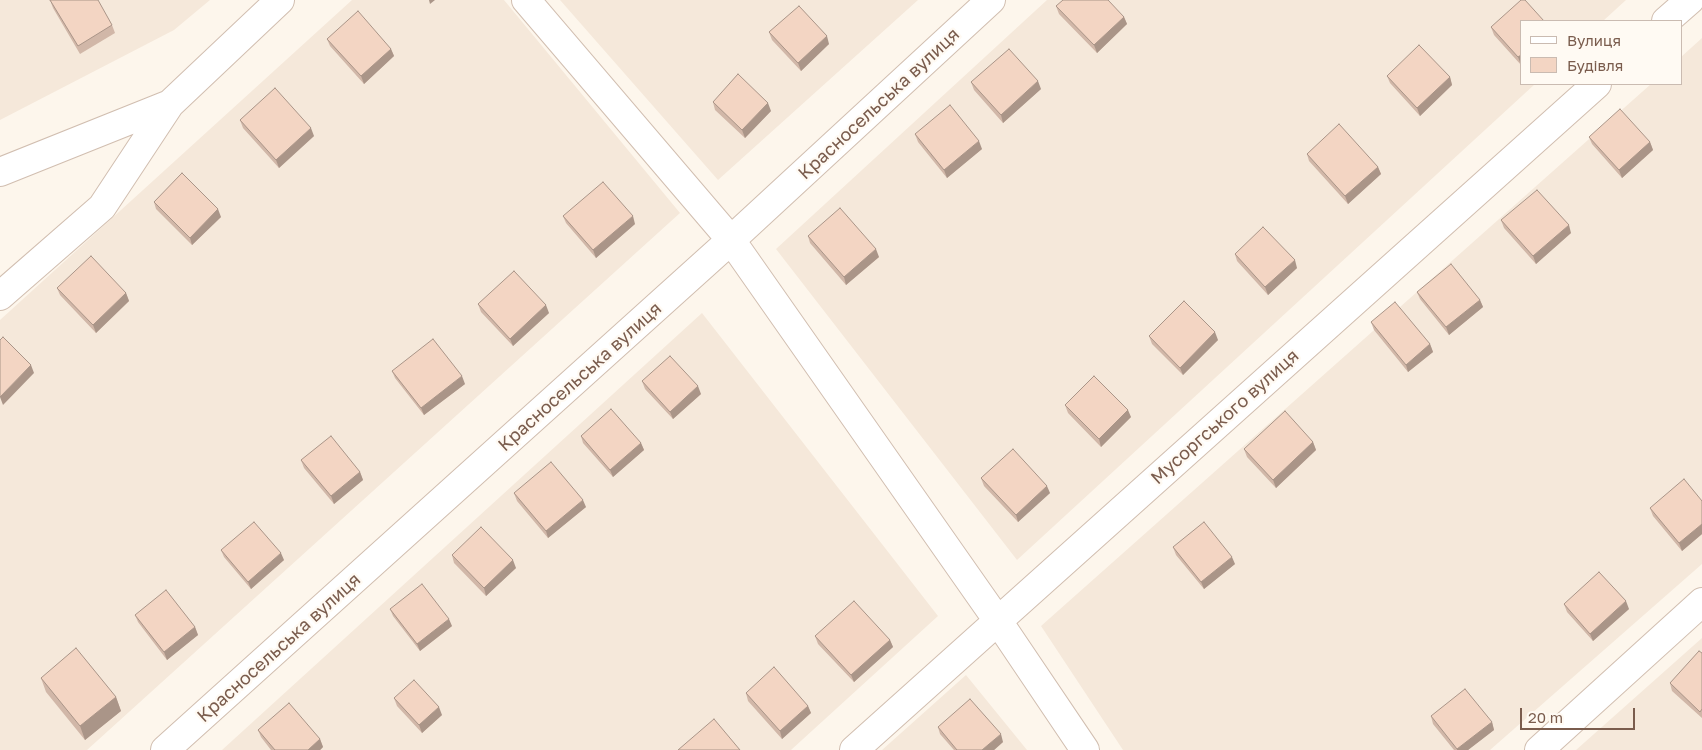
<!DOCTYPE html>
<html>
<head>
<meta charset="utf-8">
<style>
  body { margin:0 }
  #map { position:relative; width:1702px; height:750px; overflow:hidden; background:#fdf6ec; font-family:"Golos Text",sans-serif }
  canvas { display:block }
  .legend { position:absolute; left:1520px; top:20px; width:162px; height:65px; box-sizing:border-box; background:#fffaf3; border:1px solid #cabbb1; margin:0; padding:6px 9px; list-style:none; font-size:15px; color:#7a5c4d }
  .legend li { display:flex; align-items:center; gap:10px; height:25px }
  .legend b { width:25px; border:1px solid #cabbb1 }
  .scale { position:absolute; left:1520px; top:708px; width:115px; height:22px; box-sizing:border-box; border:2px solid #7a5c4d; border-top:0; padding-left:6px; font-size:15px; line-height:18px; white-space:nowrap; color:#7a5c4d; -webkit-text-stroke:4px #fffaf3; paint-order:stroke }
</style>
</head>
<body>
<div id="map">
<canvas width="1702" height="750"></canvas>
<ul class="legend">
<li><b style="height:6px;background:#fff"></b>Вулиця</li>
<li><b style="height:14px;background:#f3d5c3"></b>Будівля</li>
</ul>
<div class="scale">20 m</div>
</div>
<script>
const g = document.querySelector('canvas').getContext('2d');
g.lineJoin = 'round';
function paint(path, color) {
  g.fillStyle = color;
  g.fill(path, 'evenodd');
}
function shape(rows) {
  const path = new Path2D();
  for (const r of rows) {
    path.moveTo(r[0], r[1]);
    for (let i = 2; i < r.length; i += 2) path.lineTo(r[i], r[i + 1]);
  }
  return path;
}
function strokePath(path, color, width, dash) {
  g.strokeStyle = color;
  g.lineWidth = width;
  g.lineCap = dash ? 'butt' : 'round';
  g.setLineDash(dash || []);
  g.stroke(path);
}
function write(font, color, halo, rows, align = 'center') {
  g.font = font + ' "Golos Text",sans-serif';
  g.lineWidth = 4.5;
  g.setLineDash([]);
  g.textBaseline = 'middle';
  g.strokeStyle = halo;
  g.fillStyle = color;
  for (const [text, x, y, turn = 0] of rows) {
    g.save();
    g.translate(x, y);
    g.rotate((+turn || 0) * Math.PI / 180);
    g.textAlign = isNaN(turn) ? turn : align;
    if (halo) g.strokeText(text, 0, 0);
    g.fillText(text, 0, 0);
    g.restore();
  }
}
paint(shape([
  [0,0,210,0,174,30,0,120],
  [352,0,504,0,680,213,87,750,0,750,0,320],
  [560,0,918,0,718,180],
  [1047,0,1626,0,1603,21,1521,21,1521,84,1535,84,1017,560,776,249],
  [1702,38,1702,564,1490,750,1123,750,1041,626,1651,84,1681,84,1681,57],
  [702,313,938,616,791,750,222,750],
  [1702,638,1702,750,1576,750],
  [966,675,1027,750,882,750]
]), '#f5e8da');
const minor = shape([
  [526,0,731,240,998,621,1085,750],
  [1666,21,1690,0],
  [0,172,170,104],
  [0,296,102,207,170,104,280,0],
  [165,750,731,240,991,0],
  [854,750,1597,84],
  [1539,750,1702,602]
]);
strokePath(minor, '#d1beb0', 30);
strokePath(minor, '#fff', 28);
paint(shape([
  [50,0,112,25,115,33,80,54,53,8],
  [1056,6,1124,17,1127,24,1097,53,1059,14],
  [1521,21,1521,65,1494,35,1491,27],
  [769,32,829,44,801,71,772,40],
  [327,39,391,49,394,56,364,84,330,46],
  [1387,76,1450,77,1452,85,1420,116,1390,83],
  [971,82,1041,89,1003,123,974,90],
  [713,102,771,111,745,138,715,110],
  [240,120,314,136,279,168,243,128],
  [915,134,982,149,947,178,918,142],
  [1589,137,1650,142,1653,150,1622,178,1592,144],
  [1307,154,1378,167,1381,174,1348,204,1309,161],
  [154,202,221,217,192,245,156,209],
  [563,216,635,224,596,258,566,223],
  [1501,220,1571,233,1536,264,1504,228],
  [808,236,879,257,846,285,810,243],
  [1235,254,1297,268,1268,295,1237,261],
  [57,288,126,293,129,301,96,333,60,295],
  [1417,292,1480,300,1483,307,1449,335,1420,299],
  [478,304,549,313,513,346,481,312],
  [1371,322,1430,344,1433,352,1408,372,1374,330],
  [1149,336,1218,340,1183,375,1152,344],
  [392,371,465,384,424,415,395,378],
  [642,381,701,394,673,419,645,389],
  [1065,405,1131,417,1101,447,1068,413],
  [581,436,641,443,644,450,613,477,583,443],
  [1313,442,1316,450,1276,488,1247,457,1244,449],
  [301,460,360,472,363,480,334,504,304,468],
  [981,478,1050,493,1018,522,984,486],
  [514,493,586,507,548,538,517,501],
  [1702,501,1702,534,1682,551,1653,516,1650,508],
  [1173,547,1235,564,1204,589,1176,555],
  [221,550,284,560,251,589,224,557],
  [452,555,516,568,486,596,454,563],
  [1564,604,1629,609,1593,641,1567,612],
  [390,609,452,626,420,651,393,616],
  [135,615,195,627,198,635,167,660,138,622],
  [815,636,890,640,893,647,854,682,818,644],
  [1702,653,1702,718,1672,691,1670,683],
  [41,678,116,697,121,711,85,740,46,692],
  [746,693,808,706,811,713,782,739,748,701],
  [394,698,442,715,422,733,397,706],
  [1431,716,1492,722,1494,730,1468,750,1454,750,1433,724],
  [938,727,1003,742,994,750,954,750,940,734],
  [258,730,320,739,323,747,320,750,271,750,261,737]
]), '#d1b7a8');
paint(shape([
  [429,0,435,0,430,4],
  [1124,17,1127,24,1097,53,1094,45],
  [827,36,829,44,801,71,798,63],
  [391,49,394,56,364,84,361,76],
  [1521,55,1521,65,1518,57],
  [1450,77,1452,85,1420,116,1417,108],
  [1038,81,1041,89,1003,123,1001,115],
  [768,103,771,111,745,138,742,130],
  [311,128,314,136,279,168,276,160],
  [979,141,982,149,947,178,944,170],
  [1650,142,1653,150,1622,178,1619,170],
  [1378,167,1381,174,1348,204,1345,196],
  [218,209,221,217,192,245,190,238],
  [633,216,635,224,596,258,593,250],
  [1569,225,1571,233,1536,264,1533,256],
  [876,249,879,257,846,285,844,277],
  [1295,260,1297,268,1268,295,1265,287],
  [126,293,129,301,96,333,93,325],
  [1480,300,1483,307,1449,335,1446,327],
  [546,305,549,313,513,346,510,339],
  [1215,332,1218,340,1183,375,1180,368],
  [1430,344,1433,352,1408,372,1406,365],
  [31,365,34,373,3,405,0,397],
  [462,376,465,384,424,415,421,408],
  [698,386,701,394,673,419,670,412],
  [1128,410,1131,417,1101,447,1099,439],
  [1313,442,1316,450,1276,488,1273,480],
  [641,443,644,450,613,477,610,470],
  [360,472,363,480,334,504,331,496],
  [1047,486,1050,493,1018,522,1016,515],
  [583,500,586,507,548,538,546,531],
  [1702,524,1702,534,1682,551,1679,543],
  [281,553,284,560,251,589,248,582],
  [1232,557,1235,564,1204,589,1201,582],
  [513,560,516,568,486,596,484,588],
  [1626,601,1629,609,1593,641,1590,634],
  [449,619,452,626,420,651,417,644],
  [195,627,198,635,167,660,164,652],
  [890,640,893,647,854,682,851,675],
  [116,697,121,711,85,740,80,726],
  [808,706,811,713,782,739,780,731],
  [439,707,442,715,422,733,419,725],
  [1492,722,1494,730,1468,750,1457,750,1457,749],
  [1001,734,1003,742,994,750,982,750],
  [320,739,323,747,320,750,308,750]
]), '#aa9588');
const building = shape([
  [50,0,98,0,112,25,78,46,50,0],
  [1063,0,1108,0,1124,17,1094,45,1056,6,1063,0],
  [1521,0,1525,0,1544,21,1521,21,1521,55,1518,57,1491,27,1521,0],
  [799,6,827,36,798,63,769,32,799,6],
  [358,11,391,49,361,76,327,39,358,11],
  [1419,45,1450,77,1417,108,1387,76,1419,45],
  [1009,49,1038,81,1001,115,971,82,1009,49],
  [738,74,768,103,742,130,713,102,738,74],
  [275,88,311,128,276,160,240,120,275,88],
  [950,105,979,141,944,170,915,134,950,105],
  [1620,109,1650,142,1619,170,1589,137,1620,109],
  [1339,124,1378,167,1345,196,1307,154,1339,124],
  [182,173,218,209,190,238,154,202,182,173],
  [603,182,633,216,593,250,563,216,603,182],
  [1537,190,1569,225,1533,256,1501,220,1537,190],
  [840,208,876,249,844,277,808,236,840,208],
  [1263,227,1295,260,1265,287,1235,254,1263,227],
  [91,256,126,293,93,325,57,288,91,256],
  [1451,264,1480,300,1446,327,1417,292,1451,264],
  [514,271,546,305,510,339,478,304,514,271],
  [1184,301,1215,332,1180,368,1149,336,1184,301],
  [1395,302,1430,344,1406,365,1371,322,1395,302],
  [3,337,31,365,0,397,0,340,3,337],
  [433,339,462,376,421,408,392,371,433,339],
  [670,356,698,386,670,412,642,381,670,356],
  [1094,376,1128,410,1099,439,1065,405,1094,376],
  [611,409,641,443,610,470,581,436,611,409],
  [1285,411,1313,442,1273,480,1244,449,1285,411],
  [331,436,360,472,331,496,301,460,331,436],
  [1013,449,1047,486,1016,515,981,478,1013,449],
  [551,462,583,500,546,531,514,493,551,462],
  [1684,479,1702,501,1702,524,1679,543,1650,508,1684,479],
  [254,522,281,553,248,582,221,550,254,522],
  [1204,522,1232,557,1201,582,1173,547,1204,522],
  [481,527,513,560,484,588,452,555,481,527],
  [1599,572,1626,601,1590,634,1564,604,1599,572],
  [422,584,449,619,417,644,390,609,422,584],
  [166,590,195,627,164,652,135,615,166,590],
  [854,601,890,640,851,675,815,636,854,601],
  [76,648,116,697,80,726,41,678,76,648],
  [1699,651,1702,653,1702,709,1700,712,1670,683,1699,651],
  [774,667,808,706,780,731,746,693,774,667],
  [414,680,439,707,419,725,394,698,414,680],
  [1465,689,1492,722,1457,749,1431,716,1465,689],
  [970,699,1001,734,982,750,957,750,938,727,970,699],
  [289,703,320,739,308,750,275,750,258,730,289,703],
  [714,719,740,750,678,750,714,719]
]);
paint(building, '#f3d5c3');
strokePath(building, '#aa9588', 1);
write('18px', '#7a5c4d', '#fffaf3', [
  ["Красносельська вулиця",879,104,-43],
  ["Красносельська вулиця",580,377,-42],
  ["Мусоргського вулиця",1225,417,-42],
  ["Красносельська вулиця",279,648,-42]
]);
</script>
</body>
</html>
